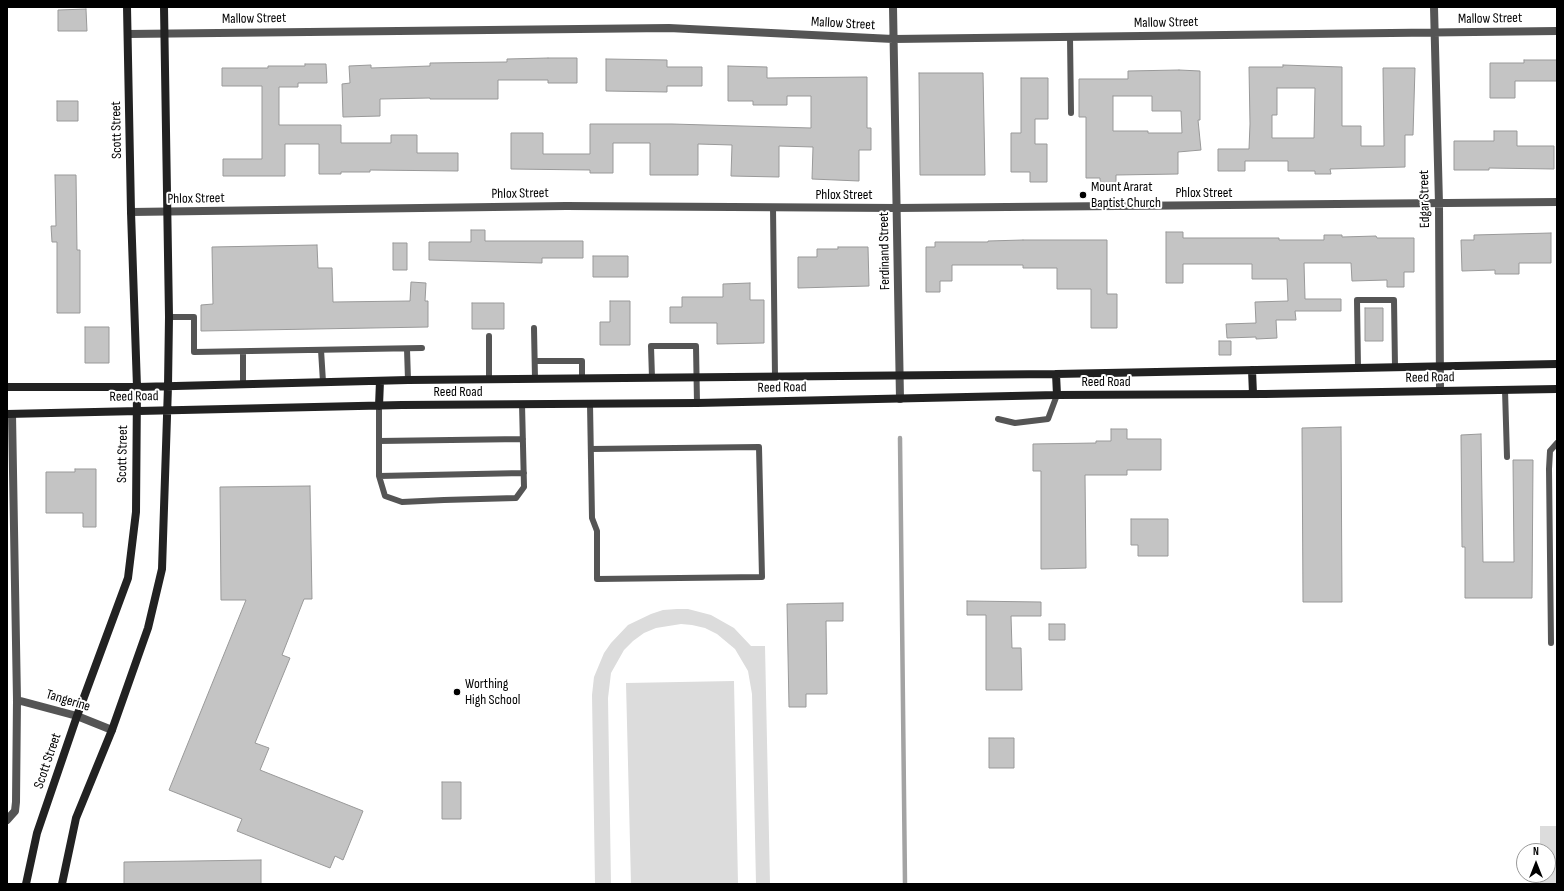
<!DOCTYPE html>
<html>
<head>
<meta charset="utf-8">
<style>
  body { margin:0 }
  #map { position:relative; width:1564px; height:891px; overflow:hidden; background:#fff; font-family:"Sofia Sans Condensed",sans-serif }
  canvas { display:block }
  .frame { position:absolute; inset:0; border:8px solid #000; pointer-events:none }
  .north { position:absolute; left:1516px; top:843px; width:40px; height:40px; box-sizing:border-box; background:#fff; border:1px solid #999; border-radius:50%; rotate:0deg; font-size:11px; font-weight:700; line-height:16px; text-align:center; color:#000 }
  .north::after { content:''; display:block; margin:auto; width:14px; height:18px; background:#000; clip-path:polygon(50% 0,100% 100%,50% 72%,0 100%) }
</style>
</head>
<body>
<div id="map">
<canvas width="1564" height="891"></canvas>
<div class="frame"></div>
<div class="north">N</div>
</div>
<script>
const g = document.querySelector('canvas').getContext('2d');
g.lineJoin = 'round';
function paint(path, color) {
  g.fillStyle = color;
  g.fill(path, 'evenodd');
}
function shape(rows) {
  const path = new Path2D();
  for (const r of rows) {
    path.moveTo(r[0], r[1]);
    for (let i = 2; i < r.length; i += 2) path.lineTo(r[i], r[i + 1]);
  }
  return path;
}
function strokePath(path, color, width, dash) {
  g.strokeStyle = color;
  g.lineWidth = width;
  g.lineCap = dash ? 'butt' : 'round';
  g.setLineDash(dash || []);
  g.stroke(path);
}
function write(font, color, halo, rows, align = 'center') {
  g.font = font + ' "Sofia Sans Condensed",sans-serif';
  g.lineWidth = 4;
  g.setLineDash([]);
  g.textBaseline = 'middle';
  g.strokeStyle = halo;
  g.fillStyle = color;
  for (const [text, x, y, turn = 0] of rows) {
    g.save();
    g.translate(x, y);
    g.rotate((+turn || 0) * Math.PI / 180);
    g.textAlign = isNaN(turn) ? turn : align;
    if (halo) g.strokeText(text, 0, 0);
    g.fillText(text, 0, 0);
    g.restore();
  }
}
paint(shape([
  [677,609,688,609,711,615,734,628,751,646,765,646,770,884,756,884,752,694,748,671,735,649,717,634,705,628,692,625,681,624,656,628,644,633,633,641,624,650,611,673,608,698,611,884,595,884,592,695,594,677,604,653,611,643,628,625,651,614,663,610],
  [734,681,738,884,631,884,626,683],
  [1540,826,1557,826,1557,884,1540,884,1540,875,1548,875,1548,851,1540,851]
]), '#dcdcdc');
strokePath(shape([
  [900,438,905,884]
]), '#a3a3a3', 4.5);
const building = shape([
  [86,9,87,31,58,31,58,10,86,9],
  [548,58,577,58,577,83,548,83,548,80,498,80,498,99,430,99,430,98,380,99,380,116,343,117,342,84,350,83,349,66,371,65,371,68,430,66,430,63,507,62,507,59,548,58],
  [606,59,667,60,667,67,702,67,702,86,667,86,667,92,606,91,606,59],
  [1524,60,1557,60,1557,81,1515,81,1515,98,1490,98,1490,63,1524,63,1524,60],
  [305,64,326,64,327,83,298,83,298,87,279,87,279,125,341,125,341,143,391,143,391,135,417,135,417,153,458,153,458,171,370,170,370,172,341,172,341,174,319,174,319,144,285,144,285,176,223,176,223,159,262,159,262,86,222,86,222,68,268,68,268,66,305,66,305,64],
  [1283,65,1342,67,1342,126,1361,126,1361,146,1384,146,1383,68,1415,68,1413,135,1405,135,1405,167,1330,169,1331,174,1315,174,1315,171,1288,171,1288,161,1245,161,1245,171,1218,171,1218,149,1249,149,1250,124,1249,67,1283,67,1283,65],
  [1277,88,1315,88,1314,138,1272,138,1272,115,1277,115,1277,88],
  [728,66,767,67,767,78,867,77,867,128,871,128,871,150,859,150,859,181,812,179,813,147,779,146,779,177,731,176,732,145,698,144,698,175,650,175,650,143,613,143,613,173,590,173,590,170,511,169,511,133,543,133,543,154,590,154,590,124,672,124,811,128,811,96,787,96,787,105,753,105,753,101,728,101,728,66],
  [1179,70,1200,71,1200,120,1198,120,1201,150,1178,152,1178,174,1116,175,1116,190,1100,190,1100,178,1086,178,1086,117,1079,117,1079,79,1128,79,1128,71,1179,70],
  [1113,96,1152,96,1152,111,1181,111,1182,133,1148,133,1148,131,1113,131,1113,96],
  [919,73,983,73,985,175,920,175,919,73],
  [1021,78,1048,78,1048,119,1035,119,1035,144,1047,144,1047,182,1030,182,1030,172,1011,172,1011,133,1021,133,1021,78],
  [57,101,78,101,78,121,57,121,57,101],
  [1494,131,1517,131,1517,146,1554,146,1554,169,1489,168,1489,170,1454,170,1454,141,1494,141,1494,131],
  [55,175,76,175,77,250,80,250,80,313,57,313,57,242,52,242,51,226,56,226,55,175],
  [471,230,485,230,485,241,583,241,583,258,542,258,542,263,429,260,429,242,471,242,471,230],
  [1166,232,1183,232,1183,238,1279,238,1279,240,1324,240,1324,235,1342,235,1342,237,1376,236,1377,238,1414,238,1414,272,1404,272,1404,287,1387,287,1387,280,1352,281,1351,263,1304,263,1305,299,1341,299,1341,311,1295,311,1296,320,1276,320,1277,338,1256,339,1256,337,1227,338,1226,324,1256,323,1255,302,1288,301,1287,279,1252,279,1252,264,1183,264,1183,283,1166,283,1166,232],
  [1551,233,1551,263,1519,263,1519,274,1495,274,1495,270,1462,271,1461,240,1474,240,1474,235,1551,233],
  [1023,240,1107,240,1107,294,1117,294,1117,328,1091,328,1091,289,1057,289,1057,268,1023,268,1023,265,952,265,952,281,940,281,940,292,926,292,926,247,935,247,935,242,988,242,988,241,1023,240],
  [393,243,407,243,407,270,393,270,393,243],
  [317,245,318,268,332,268,333,302,410,301,411,282,426,283,425,301,428,301,428,327,201,331,201,305,213,304,212,247,317,245],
  [838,247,868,247,869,286,798,288,798,257,817,257,817,249,838,249,838,247],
  [593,256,628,256,628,277,593,277,593,256],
  [750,283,750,300,764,300,764,343,717,344,717,323,670,323,670,307,682,307,682,297,723,297,723,284,750,283],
  [610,301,630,301,630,345,600,345,600,322,610,322,610,301],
  [472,303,504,303,504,329,472,329,472,303],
  [1365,308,1383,308,1383,341,1365,341,1365,308],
  [85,327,109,327,109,363,85,363,85,327],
  [1219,341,1231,341,1231,355,1219,355,1219,341],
  [1341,427,1342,602,1303,602,1302,428,1341,427],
  [1111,429,1127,429,1127,439,1161,439,1161,470,1127,470,1127,475,1085,475,1086,568,1041,569,1041,471,1033,471,1033,444,1096,443,1096,441,1111,441,1111,429],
  [1481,434,1483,562,1514,562,1513,460,1533,460,1532,598,1465,598,1465,547,1462,547,1461,435,1481,434],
  [75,469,96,469,96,527,83,527,83,513,46,513,46,472,75,472,75,469],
  [310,486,312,599,304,599,282,655,290,658,255,743,269,748,260,770,363,811,343,860,335,856,330,868,237,831,242,819,169,790,246,600,221,600,220,487,310,486],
  [1131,519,1168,519,1168,556,1138,556,1138,545,1131,545,1131,519],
  [967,601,1041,602,1041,616,1011,616,1012,648,1021,648,1022,690,986,690,986,615,967,615,967,601],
  [843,603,843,621,826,621,827,694,806,694,806,707,789,707,787,604,843,603],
  [1049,624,1065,624,1065,640,1049,640,1049,624],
  [989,738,1014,738,1014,768,989,768,989,738],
  [442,782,461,782,461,819,442,819,442,782],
  [261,860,261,884,124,884,124,862,261,860]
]);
paint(building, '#c4c4c4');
strokePath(building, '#999', 1);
strokePath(shape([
  [1070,37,1071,113],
  [773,207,775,377],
  [169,317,194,317,194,352,422,348],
  [534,328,535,379],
  [489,336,489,380],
  [407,349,408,380],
  [321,350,323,382],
  [243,352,243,384],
  [535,361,582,361,582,379],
  [1358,368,1357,300,1394,300,1395,367],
  [652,378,651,346,696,346,697,403],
  [1505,390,1507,457],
  [590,404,592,518,597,531,597,579,762,577,759,447,591,449],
  [379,406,379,476,385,496,402,502,444,500,516,498,524,487,522,404],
  [998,419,1015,423,1048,419,1057,395],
  [379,441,523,439],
  [379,476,524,473],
  [1551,643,1549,469,1550,451,1557,443]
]), '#555', 6);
strokePath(shape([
  [893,7,900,399],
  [1434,7,1439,204,1440,391],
  [128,34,669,28,893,39,1557,31],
  [131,212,566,206,897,208,1557,202],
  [17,700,77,716,112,730],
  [7,820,15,811,16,802,17,700,12,414]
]), '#555', 8);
strokePath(shape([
  [1252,370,1253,394],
  [1056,374,1057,395],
  [7,387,137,387,408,380,1056,374,1557,364],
  [379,406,380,381],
  [7,414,402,405,697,403,1057,395,1265,394,1557,389],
  [26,884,37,833,77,716,128,578,136,512,137,387,131,212,127,7],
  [62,884,76,818,112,730,148,628,162,569,168,386,169,317,164,7]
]), '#222', 8);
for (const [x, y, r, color] of [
  [1083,195,4,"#000"],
  [457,692,4,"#000"]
]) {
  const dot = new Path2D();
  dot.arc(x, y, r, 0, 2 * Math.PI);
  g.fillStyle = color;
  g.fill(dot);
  strokePath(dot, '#fff', 1.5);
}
write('14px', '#000', '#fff', [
  ["Mallow Street",254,19,-1],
  ["Mallow Street",1490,19,-1],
  ["Mallow Street",1166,23,-1],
  ["Mallow Street",843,24,3],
  ["Scott Street",117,130,-91],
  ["Phlox Street",1204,193],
  ["Phlox Street",520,194,-1],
  ["Phlox Street",844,195],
  ["Phlox Street",196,199,-1],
  ["Edgar Street",1425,199,-91],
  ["Ferdinand Street",885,251,-91],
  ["Reed Road",1430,378,-1],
  ["Reed Road",1106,382],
  ["Reed Road",782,388,-1],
  ["Reed Road",458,392],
  ["Reed Road",134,397,-1],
  ["Scott Street",123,454,-89],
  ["Tangerine",68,701,17],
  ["Scott Street",48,761,-71]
]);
write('14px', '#000', '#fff', [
  ["Mount Ararat",1091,187],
  ["Baptist Church",1091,203],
  ["Worthing",465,684],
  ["High School",465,700]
], 'left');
</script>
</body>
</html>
